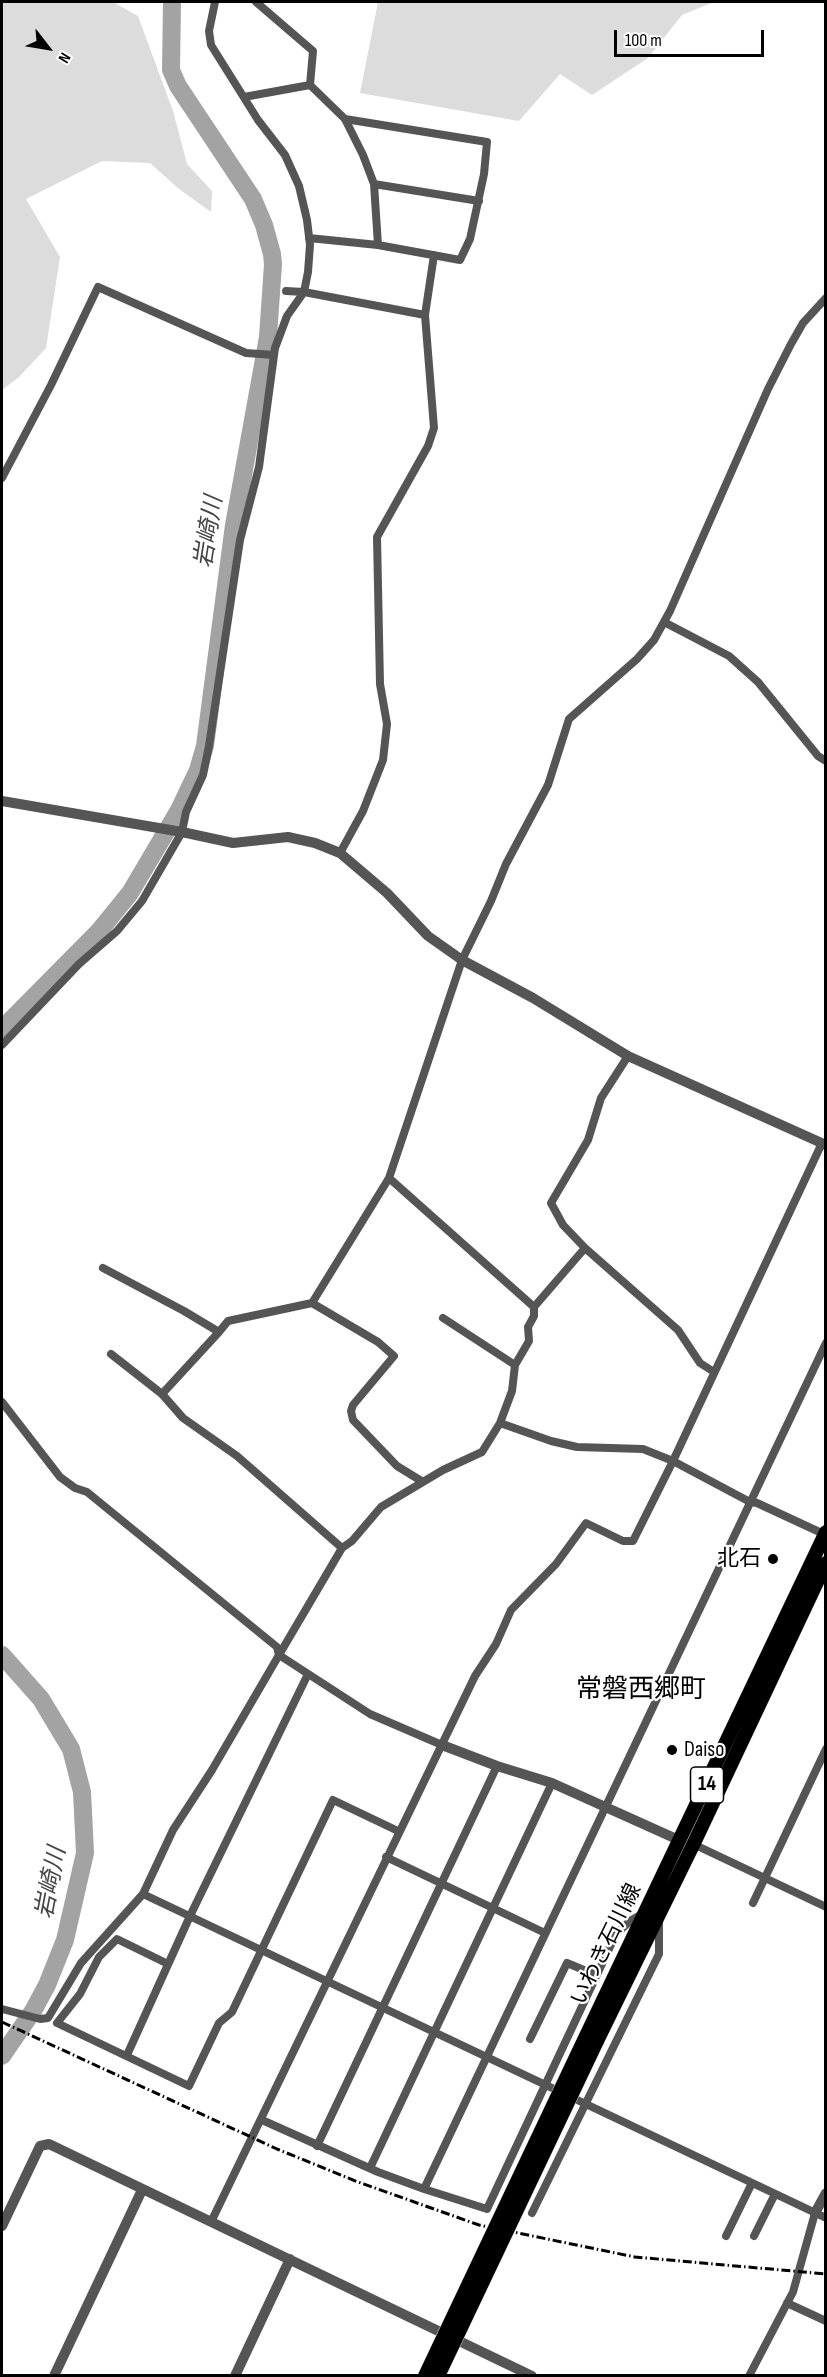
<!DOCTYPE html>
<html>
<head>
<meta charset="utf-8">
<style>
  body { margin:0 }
  #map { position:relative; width:827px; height:2377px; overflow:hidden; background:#fff; font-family:"Sofia Sans Condensed",sans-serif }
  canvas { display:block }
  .frame { position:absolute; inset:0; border:3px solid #000; pointer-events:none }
  .north { position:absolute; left:18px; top:18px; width:60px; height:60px; -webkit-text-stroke:4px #fff; paint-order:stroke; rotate:121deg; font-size:16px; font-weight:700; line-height:24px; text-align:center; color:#000 }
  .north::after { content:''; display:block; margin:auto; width:21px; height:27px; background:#000; clip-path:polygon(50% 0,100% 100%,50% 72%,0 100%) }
  .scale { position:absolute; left:614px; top:30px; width:150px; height:27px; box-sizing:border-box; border:3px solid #000; border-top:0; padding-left:8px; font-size:18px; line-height:21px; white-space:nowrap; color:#000; -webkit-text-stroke:4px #fff; paint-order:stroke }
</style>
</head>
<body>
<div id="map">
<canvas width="827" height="2377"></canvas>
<div class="frame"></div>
<div class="north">N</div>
<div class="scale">100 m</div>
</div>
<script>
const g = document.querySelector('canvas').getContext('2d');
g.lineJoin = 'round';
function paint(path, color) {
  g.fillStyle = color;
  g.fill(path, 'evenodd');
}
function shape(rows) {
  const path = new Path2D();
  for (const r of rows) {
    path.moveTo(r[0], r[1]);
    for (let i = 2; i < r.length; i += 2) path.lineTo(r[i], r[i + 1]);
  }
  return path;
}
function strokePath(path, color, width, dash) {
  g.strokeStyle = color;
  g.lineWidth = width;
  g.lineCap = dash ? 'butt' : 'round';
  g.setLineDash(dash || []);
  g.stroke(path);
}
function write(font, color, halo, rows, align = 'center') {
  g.font = font + ' "Sofia Sans Condensed","Noto Sans JP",sans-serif';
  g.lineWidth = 4.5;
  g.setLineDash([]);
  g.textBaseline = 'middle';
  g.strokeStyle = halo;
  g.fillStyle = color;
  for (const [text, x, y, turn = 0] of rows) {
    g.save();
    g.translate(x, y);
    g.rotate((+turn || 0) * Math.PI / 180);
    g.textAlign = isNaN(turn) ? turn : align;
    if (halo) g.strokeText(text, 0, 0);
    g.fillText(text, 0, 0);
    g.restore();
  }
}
paint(shape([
  [2,2,113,2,138,16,173,111,187,164,212,191,211,212,179,189,150,163,102,161,26,199,60,257,46,348,19,377,2,390],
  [378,2,714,2,682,15,648,58,592,95,560,74,519,121,360,93]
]), '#dcdcdc');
strokePath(shape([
  [2,1029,100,930,130,893,179,810,198,770,205,746,234,525,268,337,273,264,272,254,264,225,253,199,178,86,171,70,172,2],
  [2,1655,41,1699,71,1749,82,1792,85,1853,65,1940,47,1985,33,2011,2,2056]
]), '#a3a3a3', 18);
const primary = shape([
  [586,2036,826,1532],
  [597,2041,694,1843,826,1563]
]);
strokePath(primary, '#dbdbdb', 15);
strokePath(shape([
  [310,85,345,119,363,155,374,184,378,245],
  [244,97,310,85,313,51,256,2],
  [374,184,479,201],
  [309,238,378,245,460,260,470,239,484,174,487,142,345,119],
  [286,291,304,292,425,315],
  [2,478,51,385,98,287,246,353,274,355],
  [664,622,729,656,758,682,818,756,826,761],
  [340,853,363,811,383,760,387,724,380,684,377,537,428,446,434,428,425,315,434,255],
  [2,1045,79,964,117,931,142,901,182,832,186,812,203,775,209,746,240,540,259,467,275,348,287,316,304,292,308,272,310,245,307,220,299,186,285,155,258,120,211,45,209,31,215,2],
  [389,1178,534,1307],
  [585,1248,563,1225,551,1203,588,1140,601,1098,628,1056],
  [103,1268,184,1311,219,1332,162,1394],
  [312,1303,378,1342,394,1356,353,1405,351,1411,353,1420,397,1466,423,1482],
  [219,1332,228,1321,312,1303,389,1178,462,960,491,901,506,864,548,785,569,719,637,659,654,640,670,611,768,389,791,344,803,323,826,298],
  [111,1354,162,1394,183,1418,237,1456,342,1548],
  [515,1365,529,1341,528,1327,534,1316,534,1307,585,1248,678,1330,700,1363,714,1372],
  [2,1402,60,1477,75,1488,87,1492,277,1647,279,1655,342,1548,352,1541,381,1507,443,1470,482,1452,500,1423,512,1391,515,1365,443,1318],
  [500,1423,551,1441,577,1447,643,1449,673,1461,822,1143],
  [691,1843,826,1907],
  [386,1857,545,1933],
  [143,1894,826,2218],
  [753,1903,826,1749],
  [168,1964,117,1939,99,1957,80,1994,57,2023,189,2086,219,2023,232,2012,333,1800,398,1831],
  [2,2009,40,2019,48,2018,81,1963,143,1894,173,1830,212,1770,279,1655,370,1714,442,1745],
  [530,2039,567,1963,596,1975],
  [127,2055,190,1916,308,1674],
  [262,2120,378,2172,424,2189,487,2209,616,1934,630,1921,644,1913],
  [317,2146,497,1766],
  [370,2168,552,1783],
  [424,2189,826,1343],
  [532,2213,659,1954,659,1919],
  [211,2222,475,1676,496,1644,511,1610,556,1564,586,1523,623,1541,633,1541,673,1461,750,1502,757,1503,826,1535],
  [726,2236,752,2183],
  [754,2236,775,2194],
  [787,2303,826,2321],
  [749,2376,793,2292,815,2213]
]), '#555', 8);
strokePath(shape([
  [2,801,182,832,233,843,288,837,315,843,340,853,387,893,428,936,462,960,533,998,628,1056,826,1145],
  [442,1745,497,1766,552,1783,681,1841],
  [815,2213,826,2193],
  [2,2226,40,2146,49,2144,532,2376],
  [54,2376,142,2190],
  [235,2376,290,2259]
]), '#555', 10);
strokePath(primary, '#000', 14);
strokePath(shape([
  [2,2022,277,2149,358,2182,479,2225,635,2257,826,2274]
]), '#000', 3, [9, 3, 1.5, 3]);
const primaryBridge = shape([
  [425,2376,586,2036],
  [438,2376,597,2041]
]);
strokePath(primaryBridge, '#dbdbdb', 15, []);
strokePath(primaryBridge, '#000', 14);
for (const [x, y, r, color] of [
  [773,1559,6,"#000"],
  [672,1750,6,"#000"]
]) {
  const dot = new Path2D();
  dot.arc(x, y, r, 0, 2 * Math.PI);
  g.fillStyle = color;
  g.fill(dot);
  strokePath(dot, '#fff', 2);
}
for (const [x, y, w] of [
  [707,1785,33]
]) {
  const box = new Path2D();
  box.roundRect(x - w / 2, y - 18, w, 36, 4.5);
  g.fillStyle = '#fff';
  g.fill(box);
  strokePath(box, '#000', 1.5);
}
write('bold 21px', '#000', null, [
  ["14",707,1785]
]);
write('22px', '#000', '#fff', [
  ["北石",761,1559],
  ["Daiso",684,1750,"left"]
], 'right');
write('22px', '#000', '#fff', [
  ["いわき石川線",607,1945,-64]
]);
write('italic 24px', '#444', '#fff', [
  ["岩崎川",210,532,-81],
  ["岩崎川",52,1883,-79]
]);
write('26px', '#000', '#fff', [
  ["常磐西郷町",641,1690]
]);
</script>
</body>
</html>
